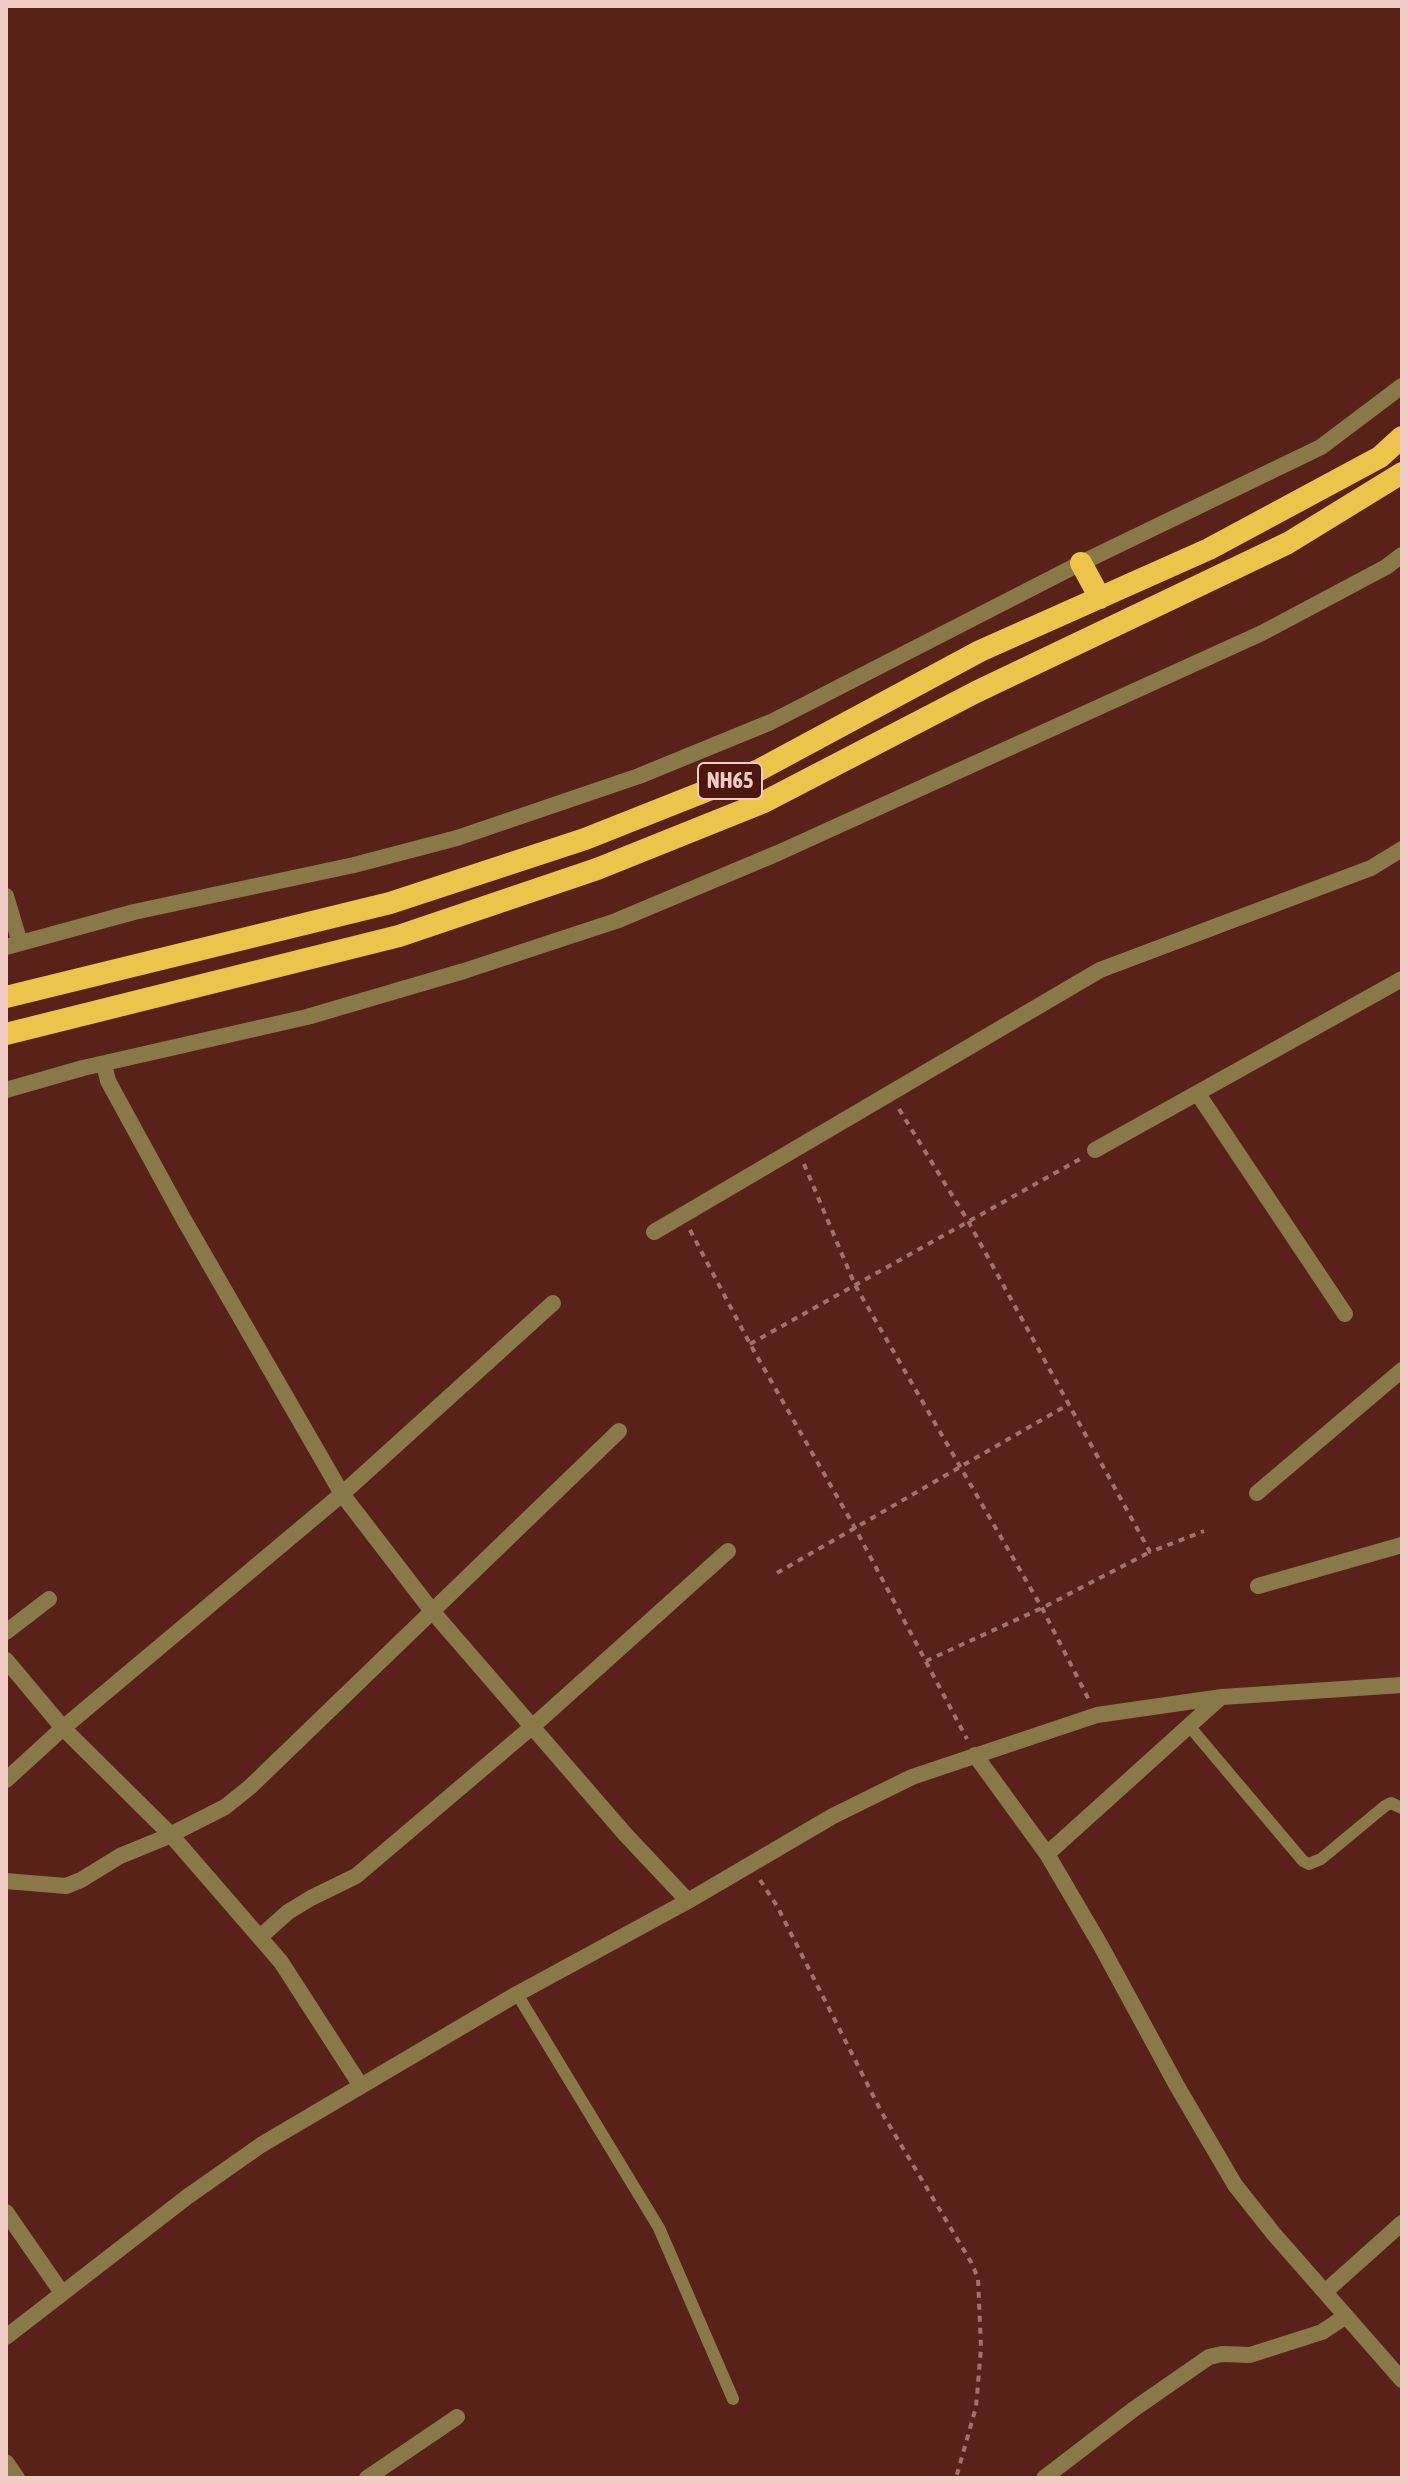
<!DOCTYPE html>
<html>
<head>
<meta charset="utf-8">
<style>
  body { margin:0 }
  #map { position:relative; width:1408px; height:2484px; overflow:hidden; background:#592219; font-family:"Asap Condensed",sans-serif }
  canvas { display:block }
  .frame { position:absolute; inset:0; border:8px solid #f0ccc5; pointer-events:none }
</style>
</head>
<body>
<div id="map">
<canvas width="1408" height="2484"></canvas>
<div class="frame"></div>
</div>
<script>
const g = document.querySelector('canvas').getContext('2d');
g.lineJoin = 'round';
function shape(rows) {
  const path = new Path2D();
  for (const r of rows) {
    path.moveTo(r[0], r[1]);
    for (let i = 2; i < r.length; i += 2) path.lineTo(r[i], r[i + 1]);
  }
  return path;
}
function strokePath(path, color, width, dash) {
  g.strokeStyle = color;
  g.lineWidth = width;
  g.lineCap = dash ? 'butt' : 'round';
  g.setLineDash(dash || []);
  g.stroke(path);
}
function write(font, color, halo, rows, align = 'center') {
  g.font = font + ' "Asap Condensed",sans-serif';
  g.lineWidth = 6;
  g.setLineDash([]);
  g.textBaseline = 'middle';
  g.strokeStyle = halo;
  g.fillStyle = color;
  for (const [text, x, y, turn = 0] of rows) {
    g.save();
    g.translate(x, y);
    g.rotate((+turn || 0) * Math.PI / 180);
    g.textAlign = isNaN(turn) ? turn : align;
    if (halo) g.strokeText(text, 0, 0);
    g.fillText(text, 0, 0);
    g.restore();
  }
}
strokePath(shape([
  [899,1109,968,1221,1150,1552,1204,1531],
  [804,1164,855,1285,1042,1608,1089,1700],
  [690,1230,750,1344,855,1528,967,1739],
  [750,1344,1080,1159],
  [777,1573,1069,1404],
  [926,1661,1042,1608,1150,1552],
  [760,1880,777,1906,882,2113,971,2262,978,2278,981,2348,976,2407,956,2478]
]), '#a0726a', 4, [6, 6]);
strokePath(shape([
  [1190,1727,1303,1861,1309,1864,1321,1859,1385,1806,1391,1803,1402,1808],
  [517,1994,659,2228,733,2399]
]), '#897848', 12);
strokePath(shape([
  [6,896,20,943],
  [104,1064,108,1081,183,1218,342,1494,432,1611,625,1834,688,1901],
  [1198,1094,1345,1314],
  [1095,1150,1402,979],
  [654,1232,1100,970,1371,868,1402,849],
  [1257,1493,1402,1370],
  [1258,1586,1402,1545],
  [6,1632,49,1599],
  [6,1660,63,1728,171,1835,281,1962,361,2086],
  [975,1755,1047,1854,1101,1946,1177,2086,1235,2185,1273,2233,1402,2380],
  [6,1780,63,1728,342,1494,553,1303],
  [1047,1854,1221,1697],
  [6,1881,66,1886,81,1880,120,1856,164,1838,225,1807,250,1787,619,1431],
  [260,1937,288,1912,311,1898,356,1876,533,1726,728,1551],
  [6,2212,62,2293],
  [1326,2291,1402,2223],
  [6,2337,187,2197,261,2145,517,1994,688,1901,833,1816,912,1777,1097,1715,1222,1697,1402,1685],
  [6,2462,17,2478],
  [367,2478,457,2417],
  [1044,2478,1134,2409,1209,2357,1222,2354,1250,2355,1322,2332,1346,2316]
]), '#897848', 16);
strokePath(shape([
  [6,947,134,912,354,865,457,838,639,776,771,722,1081,563,1321,447,1402,386],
  [6,1090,83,1068,307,1017,464,971,616,921,778,853,1262,633,1386,567,1402,555]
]), '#897848', 16);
strokePath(shape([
  [1081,563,1100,598],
  [6,997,390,903,585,839,759,770,980,651,1209,549,1380,457,1402,437],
  [6,1034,399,936,597,869,764,802,976,692,1288,543,1402,473]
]), '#ecc44b', 22);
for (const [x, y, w] of [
  [730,781,64]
]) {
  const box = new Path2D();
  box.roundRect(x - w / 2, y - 18, w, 36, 6);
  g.fillStyle = '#4d170f';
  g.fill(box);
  strokePath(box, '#f0ccc5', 2);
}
write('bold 22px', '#f0ccc5', null, [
  ["NH65",730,781]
]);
</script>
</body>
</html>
